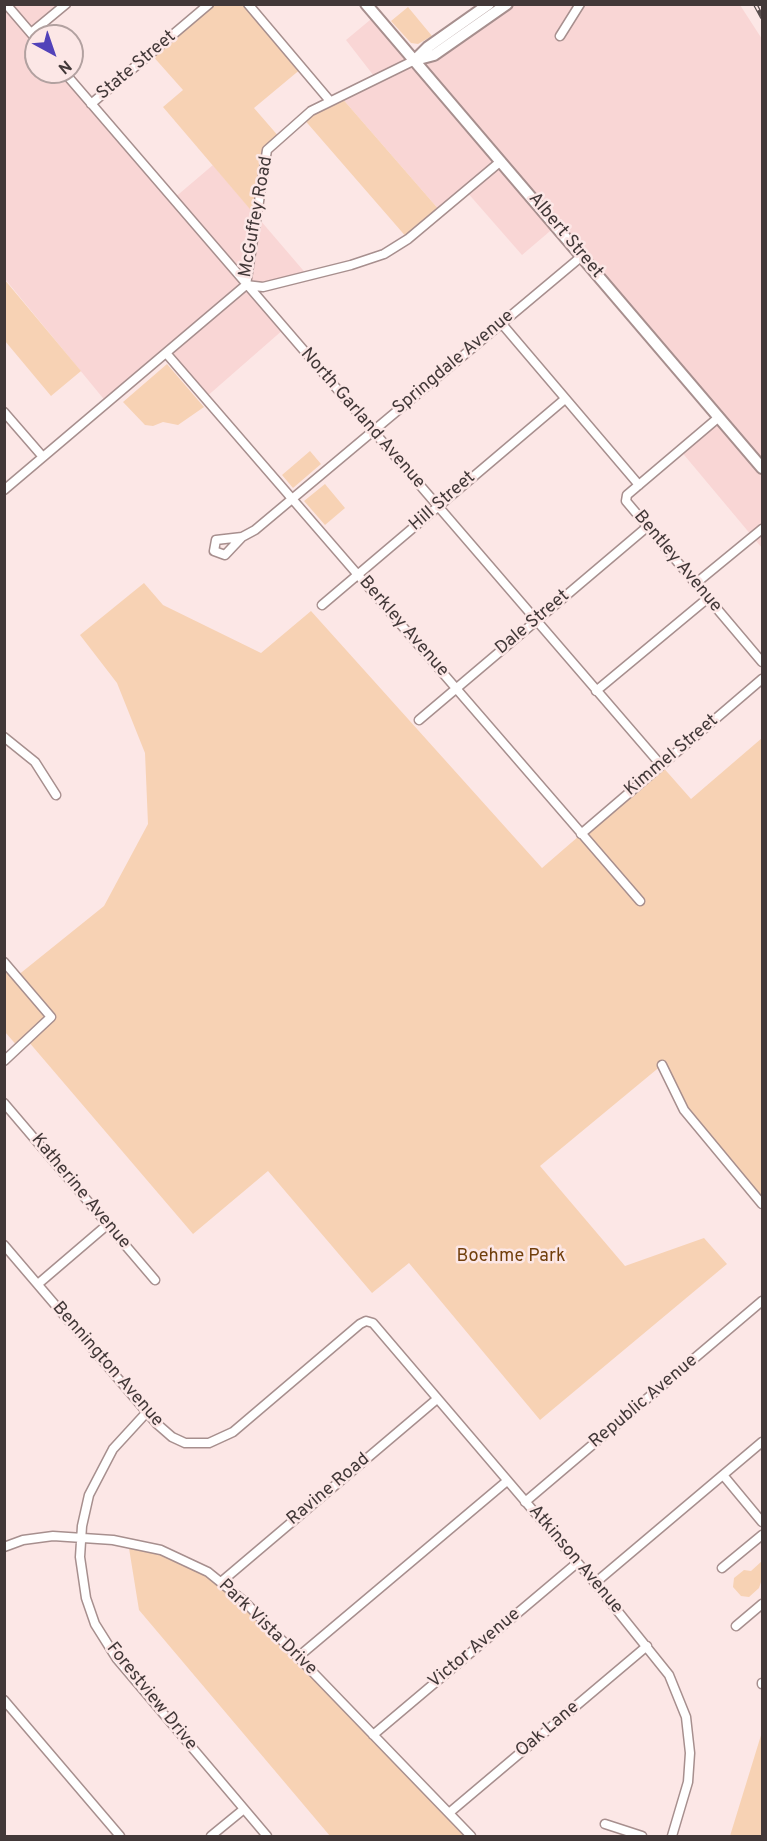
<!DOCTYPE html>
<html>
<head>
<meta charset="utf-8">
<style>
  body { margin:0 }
  #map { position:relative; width:767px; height:1841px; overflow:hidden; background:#fce7e6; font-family:Overpass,sans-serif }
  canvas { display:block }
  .frame { position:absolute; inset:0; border:6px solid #423838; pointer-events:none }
  .north { position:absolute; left:24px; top:24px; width:60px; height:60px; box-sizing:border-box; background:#fce7e6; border:2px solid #b2a1a0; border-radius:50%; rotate:140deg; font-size:16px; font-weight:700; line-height:24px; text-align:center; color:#423838 }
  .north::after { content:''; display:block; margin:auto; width:21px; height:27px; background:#5242b9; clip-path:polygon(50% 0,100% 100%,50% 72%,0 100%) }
</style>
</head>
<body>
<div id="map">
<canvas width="767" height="1841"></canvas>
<div class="frame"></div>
<div class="north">N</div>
</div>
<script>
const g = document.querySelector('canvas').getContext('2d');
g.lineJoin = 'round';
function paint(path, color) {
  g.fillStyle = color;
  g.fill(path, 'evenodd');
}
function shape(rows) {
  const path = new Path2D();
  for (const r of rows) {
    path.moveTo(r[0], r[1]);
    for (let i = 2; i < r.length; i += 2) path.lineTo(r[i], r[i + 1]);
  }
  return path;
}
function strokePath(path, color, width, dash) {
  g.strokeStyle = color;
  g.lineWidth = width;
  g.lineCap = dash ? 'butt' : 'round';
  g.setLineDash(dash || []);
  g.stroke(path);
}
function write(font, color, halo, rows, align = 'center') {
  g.font = font + ' Overpass,sans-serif';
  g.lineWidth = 5;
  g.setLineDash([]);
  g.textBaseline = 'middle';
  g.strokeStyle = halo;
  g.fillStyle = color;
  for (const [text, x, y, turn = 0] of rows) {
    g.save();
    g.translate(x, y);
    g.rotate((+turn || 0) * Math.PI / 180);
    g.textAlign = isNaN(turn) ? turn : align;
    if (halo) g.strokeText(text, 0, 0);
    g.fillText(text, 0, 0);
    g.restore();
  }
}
paint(shape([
  [4,5,66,5,31,33,36,39,36,72,64,72,173,199,213,165,308,276,247,285,284,329,205,398,166,353,107,403,5,279],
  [507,5,740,5,762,39,762,548,680,450,719,417,556,226,522,255,466,191,441,212,341,97,377,80,346,40,376,15,415,60]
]), '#f9d6d5');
paint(shape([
  [209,5,248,5,302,68,254,108,280,138,267,150,255,215,163,107,183,90,151,54],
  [408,7,432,36,418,44,411,43,391,21],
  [341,97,441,212,408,239,302,117],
  [4,279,81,371,51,396,5,341],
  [167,364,204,407,178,425,163,422,153,426,145,425,123,402],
  [310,451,321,464,293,488,282,475],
  [325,484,345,508,325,525,304,501],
  [144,583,163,605,261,653,311,611,542,868,661,765,691,799,762,738,762,1204,696,1127,662,1065,540,1166,625,1266,704,1238,727,1264,540,1420,409,1263,372,1293,268,1171,193,1234,28,1041,19,1048,5,1032,4,975,11,970,17,976,104,906,148,824,145,753,117,683,80,635],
  [128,1542,161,1550,231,1590,471,1836,330,1836,139,1610],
  [762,1561,762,1579,759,1588,749,1597,741,1596,733,1587,734,1578,744,1570,751,1571],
  [762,1732,762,1836,730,1836]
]), '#f7d2b4');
const minor = shape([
  [6,4,36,39],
  [248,4,330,101],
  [31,33,66,4],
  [560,36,580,4],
  [64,72,661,765],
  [91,104,209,4],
  [246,285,263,287,351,265,384,254,408,239,501,161],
  [502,324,639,485],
  [166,353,640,901],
  [4,412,43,457],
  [719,417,627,495,626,501,762,662],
  [4,490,246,285,267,150,311,111,415,60],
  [242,537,225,555,214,551,216,540,242,537,255,530,582,256],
  [695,584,762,529],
  [322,605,565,399],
  [596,691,708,598],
  [419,720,647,527],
  [4,737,35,762,56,795],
  [581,834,762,679],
  [4,962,51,1017,4,1061],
  [662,1065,684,1110,762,1204],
  [4,1103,155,1280],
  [4,1245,156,1423,172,1437,185,1443,209,1443,233,1432,360,1324,366,1321,373,1323,595,1583,669,1675,686,1717,690,1753,688,1782,672,1836],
  [38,1284,107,1225],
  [147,1412,113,1449,89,1495,82,1526,80,1557,86,1598,95,1624,117,1659,267,1836],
  [723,1475,762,1522],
  [525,1502,762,1301],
  [4,1547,23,1540,53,1536,113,1540,161,1550,208,1572,245,1602,471,1836],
  [722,1568,762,1535],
  [221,1582,437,1399],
  [595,1583,762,1442],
  [736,1626,762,1604],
  [298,1657,507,1481],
  [762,1684,762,1683],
  [4,1700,120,1836],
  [373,1735,577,1563],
  [449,1813,647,1646],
  [605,1824,642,1836],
  [211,1836,244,1809]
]);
const major = shape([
  [366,4,762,468],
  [415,60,434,55,507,4],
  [415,60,428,47,489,4]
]);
strokePath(minor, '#a78f8e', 11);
strokePath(major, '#a78f8e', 14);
strokePath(minor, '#fff', 8);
strokePath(major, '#fff', 10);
const rail = shape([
  [755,4,762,17]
]);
strokePath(rail, '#5a4f4f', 4.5);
strokePath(rail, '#fce7e6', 2, [7]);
write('18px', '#423838', '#fce7e6', [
  ["State Street",137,66,-40],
  ["McGuffey Road",257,217,-80],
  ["Albert Street",565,236,50],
  ["Springdale Avenue",454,363,-40],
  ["North Garland Avenue",362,419,49],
  ["Hill Street",443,502,-41],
  ["Bentley Avenue",677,562,50],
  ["Dale Street",533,623,-40],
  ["Berkley Avenue",403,627,49],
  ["Kimmel Street",672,756,-40],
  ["Katherine Avenue",80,1192,50],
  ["Bennington Avenue",107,1365,49],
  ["Republic Avenue",644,1402,-40],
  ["Ravine Road",329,1490,-40],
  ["Atkinson Avenue",575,1560,50],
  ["Park Vista Drive",267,1628,44],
  ["Victor Avenue",475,1649,-40],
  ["Forestview Drive",151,1697,51],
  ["Oak Lane",548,1730,-40]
]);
write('18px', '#713f0c', '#fce7e6', [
  ["Boehme Park",511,1257]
]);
</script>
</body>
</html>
